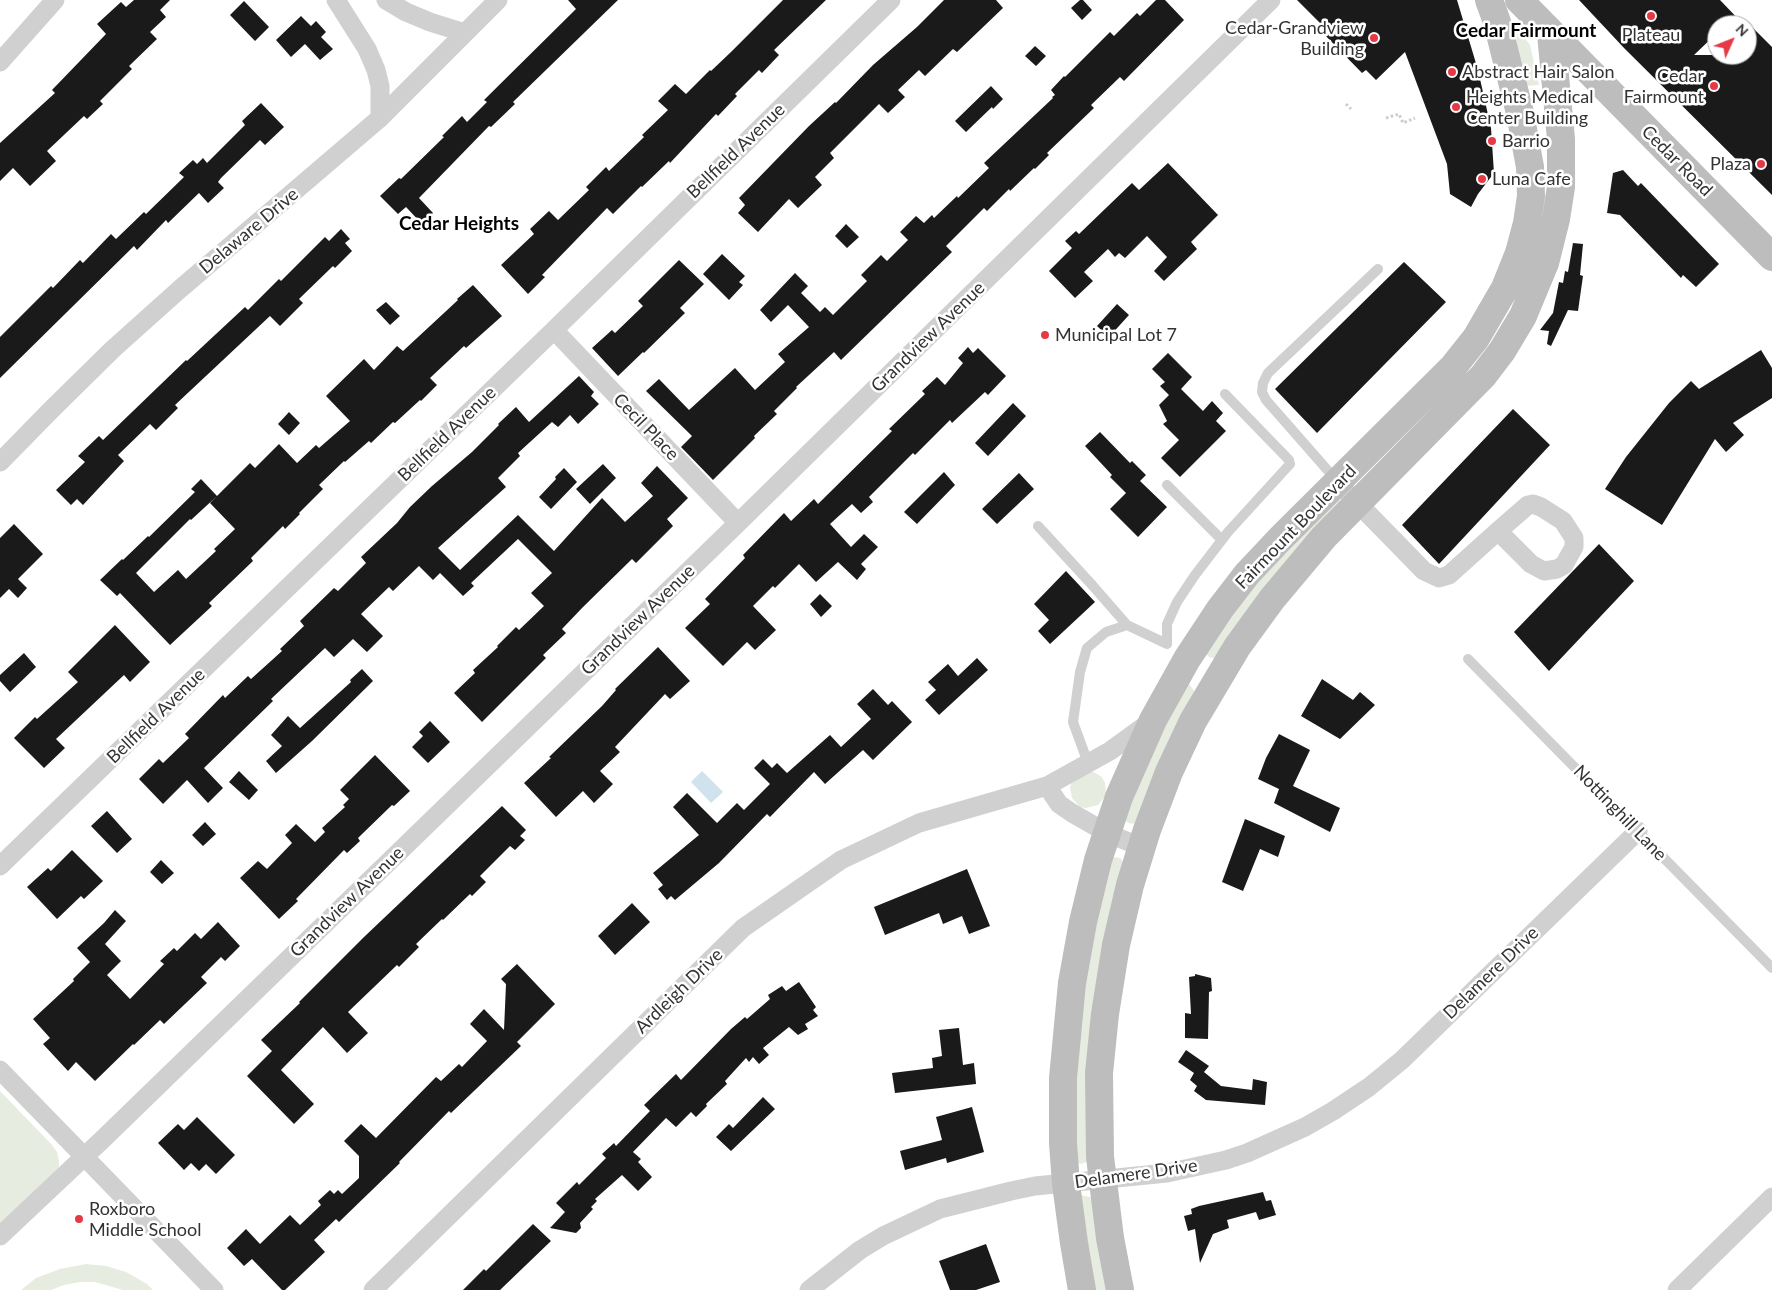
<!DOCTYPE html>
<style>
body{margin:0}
#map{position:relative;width:1772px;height:1290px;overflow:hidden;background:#fff;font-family:Lato,sans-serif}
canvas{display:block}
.north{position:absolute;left:1707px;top:15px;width:50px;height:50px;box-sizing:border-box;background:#fff;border:1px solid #adadad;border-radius:50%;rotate:46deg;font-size:14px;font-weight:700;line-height:20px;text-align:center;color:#333}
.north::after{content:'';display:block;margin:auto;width:18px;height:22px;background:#e63946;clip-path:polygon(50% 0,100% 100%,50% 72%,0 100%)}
</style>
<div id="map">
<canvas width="1772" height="1290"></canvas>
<div class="north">N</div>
</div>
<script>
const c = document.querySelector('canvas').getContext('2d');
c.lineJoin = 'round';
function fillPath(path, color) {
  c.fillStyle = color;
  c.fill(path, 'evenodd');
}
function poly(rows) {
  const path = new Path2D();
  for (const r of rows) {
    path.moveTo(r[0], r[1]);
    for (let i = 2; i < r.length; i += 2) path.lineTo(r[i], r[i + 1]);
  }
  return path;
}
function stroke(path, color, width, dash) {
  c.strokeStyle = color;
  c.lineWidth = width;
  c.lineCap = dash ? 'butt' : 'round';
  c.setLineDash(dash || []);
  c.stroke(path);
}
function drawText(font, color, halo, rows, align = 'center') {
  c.font = font + ' Lato,sans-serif';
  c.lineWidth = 5;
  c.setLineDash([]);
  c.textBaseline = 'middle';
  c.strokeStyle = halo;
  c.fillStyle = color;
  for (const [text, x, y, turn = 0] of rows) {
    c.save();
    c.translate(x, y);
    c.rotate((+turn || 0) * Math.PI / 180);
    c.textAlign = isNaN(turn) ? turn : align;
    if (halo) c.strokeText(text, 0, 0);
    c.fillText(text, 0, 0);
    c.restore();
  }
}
const green = poly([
 [1521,33,1530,45,1539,85,1524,86,1514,36,1517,34],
 [1337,497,1342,502,1217,659,1209,657,1206,654,1235,604],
 [1184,684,1189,684,1195,692,1135,824,1128,823,1125,820,1145,758],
 [1092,771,1102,777,1105,783,1106,795,1098,805,1086,808,1080,807,1072,798,1070,787,1072,781],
 [1113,857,1120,858,1124,863,1089,1161,1081,1164,1078,1163,1072,1150,1086,948],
 [0,1091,52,1145,57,1152,59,1161,59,1168,0,1224],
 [1081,1195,1094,1198,1111,1290,1092,1290,1078,1200],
 [86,1264,106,1266,126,1272,147,1284,153,1290,123,1290,95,1282,80,1282,64,1285,51,1290,21,1290,36,1278,60,1269]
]);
const water = poly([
 [702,771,723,792,711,803,691,782]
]);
const building = poly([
 [134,0,170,0,160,10,166,17,150,32,157,39,129,66,132,69,100,101,103,104,87,119,84,116,47,151,56,161,30,186,13,168,0,181,0,143,55,93,52,90,106,34,97,24,121,2,126,7],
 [568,0,618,0,513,102,515,104,491,127,489,126,419,198,433,213,422,224,406,207,398,214,380,196,399,178,401,179,444,137,442,136,462,116,467,122,487,102,484,100,576,9],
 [783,0,826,0,774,50,779,55,762,73,759,70,735,94,737,96,718,116,716,114,670,163,669,161,642,187,641,186,613,214,607,208,542,275,545,277,528,294,501,265,534,234,530,229,549,211,558,220,589,190,586,187,606,167,609,171,644,137,642,135,668,110,658,101,675,84,686,94,710,70,711,71,731,52],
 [944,0,996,0,1003,8,957,52,953,49,925,76,919,70,898,90,905,97,888,113,879,104,830,153,834,158,815,177,822,185,798,208,789,199,758,232,738,213,745,205,739,198,809,126,835,102,836,103,873,65,917,27],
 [1080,0,1083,0,1092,10,1082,20,1071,8],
 [1156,0,1165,0,1184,20,1124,81,1120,77,1091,105,1094,108,1047,153,1049,155,1035,169,1034,168,1010,191,1009,189,987,211,984,208,946,246,952,252,841,360,834,352,796,387,797,388,774,411,777,414,754,436,755,438,713,480,681,447,692,436,646,391,659,379,689,410,735,368,755,390,785,362,778,354,809,327,788,305,771,322,760,310,795,273,808,286,801,293,820,312,825,307,833,315,867,281,861,275,881,255,887,261,908,240,900,232,916,216,924,223,932,215,934,218,957,196,958,198,989,168,984,163,1053,98,1052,97,1055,95,1051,90,1064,76,1065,77,1110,32,1114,36,1137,13,1140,16],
 [1297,0,1457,0,1478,70,1491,128,1494,173,1478,194,1471,207,1450,194,1447,164,1405,52,1376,80,1366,70,1362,73,1318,28,1322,25],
 [1579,0,1720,0,1744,25,1717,25,1717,33,1694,55,1747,55,1747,22,1772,47,1772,195,1625,49],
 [244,1,269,27,255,41,230,15],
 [301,16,311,26,316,21,326,32,321,37,333,49,320,60,305,44,291,57,276,40],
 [1035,46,1046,56,1036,66,1025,56],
 [991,86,1003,99,993,109,992,107,966,132,955,121],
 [261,103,284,127,265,145,260,140,221,178,218,182,224,188,208,203,199,193,168,223,166,220,137,250,134,246,0,378,0,337,51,286,53,288,80,260,83,263,111,234,116,239,144,212,146,214,184,177,179,173,193,160,197,164,203,158,207,163,245,125,242,121],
 [1168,163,1218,215,1191,242,1197,249,1164,281,1154,271,1167,257,1147,236,1125,258,1119,253,1115,257,1108,249,1084,272,1093,281,1075,298,1049,271,1072,248,1065,241,1076,231,1079,234,1132,183,1139,190],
 [1623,170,1638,186,1641,183,1719,264,1696,287,1683,275,1681,278,1620,215,1607,213,1613,173],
 [846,224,859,237,847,248,835,236],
 [341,229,350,239,345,243,352,251,335,268,333,266,299,299,303,303,280,326,270,316,175,405,178,408,156,430,150,424,118,455,124,461,83,505,77,499,71,505,56,490,85,462,78,456,99,436,103,440,186,360,187,361,245,307,248,310,279,279,281,281,325,237,329,241],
 [1573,243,1583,244,1580,275,1583,276,1578,311,1568,310,1551,346,1547,344,1549,331,1540,330,1553,313,1559,282,1563,283,1565,271,1568,272],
 [722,254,745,276,739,282,743,285,729,300,703,274],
 [679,260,704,284,680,308,685,313,644,353,643,352,618,376,592,348,612,330,615,333,643,306,638,301],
 [1404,262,1446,302,1317,433,1275,389],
 [473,285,502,316,466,348,464,346,430,378,437,385,421,401,420,400,395,423,393,422,371,443,369,441,345,462,344,461,319,485,323,489,299,513,300,514,285,529,283,526,251,558,253,561,209,603,212,606,170,645,120,593,117,596,100,580,122,559,123,560,148,536,149,537,195,492,191,489,201,479,217,496,191,520,190,519,136,573,154,592,178,570,186,579,216,551,214,549,235,529,210,503,250,463,255,468,279,444,297,463,316,445,319,448,350,421,326,396,364,359,374,370,397,346,403,351,458,300,457,299],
 [386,302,400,316,390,325,376,310],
 [1117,304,1129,315,1109,337,1097,326],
 [968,347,973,353,978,348,1006,376,988,395,985,392,952,423,950,420,915,455,913,453,869,497,873,502,861,513,852,504,830,524,851,547,864,534,878,547,861,564,866,569,857,580,838,562,816,582,799,564,775,588,773,586,753,606,776,630,755,650,747,642,723,666,685,628,710,604,705,599,745,558,743,555,784,513,791,521,814,499,818,504,892,431,889,429,925,394,922,391,937,377,945,385,963,363,958,358],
 [1761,350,1772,368,1772,398,1733,423,1744,435,1726,452,1715,439,1662,525,1605,489,1626,457,1669,403,1691,381,1699,389],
 [1168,353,1192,377,1181,389,1203,411,1212,401,1223,413,1216,421,1226,431,1180,477,1161,458,1179,440,1163,424,1167,421,1159,405,1169,395,1160,386,1165,382,1152,369],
 [579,376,594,392,591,396,599,404,578,424,570,415,558,427,552,422,518,453,520,456,498,478,506,487,438,548,460,570,518,515,554,551,602,498,625,522,653,496,641,483,657,466,688,498,667,519,673,526,636,563,632,559,583,607,562,629,566,633,543,655,546,658,482,722,454,693,475,673,473,670,498,647,497,646,516,627,519,630,544,606,531,593,552,573,518,539,471,583,474,586,463,596,440,573,433,580,419,566,393,591,389,587,361,614,383,636,367,652,353,639,334,657,325,648,271,699,273,701,204,768,223,788,208,803,187,780,163,804,139,779,159,759,163,763,189,738,185,734,223,695,225,698,248,676,251,679,282,651,280,649,304,626,300,621,334,588,338,591,366,563,361,557,397,523,410,507,432,486,472,452,499,425,498,424,516,407,529,422],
 [1013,403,1026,416,988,456,975,443],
 [1513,409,1550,445,1439,564,1402,525],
 [289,412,300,423,289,435,278,424],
 [1100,432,1130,463,1132,461,1146,475,1140,481,1167,507,1138,537,1110,509,1126,493,1110,477,1112,475,1085,446],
 [603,464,616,478,590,504,576,489],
 [564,468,577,482,551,509,539,497,556,479,555,477],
 [944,472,955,485,917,524,904,512],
 [1019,473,1034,489,997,524,982,509],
 [14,524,43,554,18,579,27,588,18,598,9,589,0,598,0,538],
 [1599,544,1634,581,1549,671,1514,632],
 [1066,571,1095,602,1050,644,1038,631,1049,620,1034,604],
 [820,594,832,606,821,617,810,604],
 [115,625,150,662,130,682,124,675,56,739,65,748,44,768,14,738,35,717,37,719,78,682,68,672],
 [658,647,690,681,670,699,665,694,615,747,620,752,600,771,613,784,594,803,583,791,556,817,524,783,551,758,549,757,602,706,616,690,615,689],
 [24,653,36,667,10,692,0,681,0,675],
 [977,658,988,670,939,715,925,700,936,690,928,682,948,664,958,676],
 [362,669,373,681,312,741,276,773,266,761,282,746,271,735,288,716,300,728,351,682,350,680],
 [1322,679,1353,700,1360,692,1375,705,1340,739,1301,716],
 [873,689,888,705,892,701,912,722,873,760,863,750,825,784,814,772,770,817,767,814,719,863,675,900,671,896,667,900,658,889,663,885,653,873,699,835,673,807,687,793,717,823,737,803,744,810,770,784,754,768,763,759,772,768,777,763,787,773,830,735,841,747,871,719,857,704],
 [430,721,450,742,428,763,412,747,423,736,419,732],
 [1279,734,1310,750,1293,786,1340,808,1330,832,1274,803,1279,789,1258,779,1266,758],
 [375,755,410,791,394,806,392,805,358,838,360,841,347,853,344,850,296,899,298,901,279,919,240,878,258,861,267,869,292,843,285,835,296,824,315,842,325,832,322,828,345,807,343,805,349,799,340,790],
 [239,771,258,790,249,800,229,782],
 [502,806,526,830,520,836,525,840,515,850,510,846,480,876,486,882,472,896,470,894,443,920,442,919,416,944,419,947,399,967,397,965,348,1012,368,1033,347,1053,323,1027,281,1070,314,1104,294,1124,247,1076,272,1051,261,1040,300,1003,299,1002,364,937],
 [107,811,132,839,117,853,91,826],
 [1245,819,1285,836,1278,857,1260,849,1243,891,1222,882],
 [205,822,216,834,203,846,192,835],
 [72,850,103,881,84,899,81,896,57,919,27,887,48,868,51,871],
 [161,860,174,873,162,884,150,872],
 [967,869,990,926,969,934,962,916,943,924,939,913,885,935,874,907],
 [632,903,650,922,615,955,598,936],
 [115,910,126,921,105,944,121,961,107,975,130,999,164,964,160,961,174,948,177,951,195,933,201,939,218,922,240,946,225,961,221,957,201,977,207,983,164,1024,160,1020,134,1045,133,1044,95,1081,76,1062,68,1071,43,1044,50,1038,33,1019,74,981,73,979,90,962,77,948,104,923],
 [517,964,555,1004,517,1042,521,1046,451,1113,449,1111,399,1162,400,1163,339,1222,336,1219,314,1240,325,1252,285,1290,282,1290,252,1259,244,1266,227,1248,246,1229,260,1244,290,1215,300,1225,321,1205,318,1201,330,1190,334,1194,338,1190,342,1194,359,1178,359,1156,344,1141,361,1124,376,1138,436,1077,441,1081,459,1064,462,1067,487,1041,470,1024,484,1009,504,1030,506,984,501,979],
 [1195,974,1211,978,1212,991,1209,992,1208,1039,1185,1038,1185,1013,1191,1014,1189,977,1195,976],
 [799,982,816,1007,813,1010,818,1016,805,1024,808,1029,798,1035,789,1027,763,1048,769,1055,759,1064,753,1057,749,1062,746,1058,725,1081,727,1084,706,1104,707,1106,696,1117,691,1112,676,1127,666,1118,633,1152,641,1159,638,1162,652,1177,638,1191,622,1175,595,1199,597,1201,591,1207,593,1209,580,1223,581,1228,576,1233,550,1228,565,1212,556,1203,577,1182,579,1185,606,1158,602,1154,614,1143,616,1146,650,1111,644,1105,676,1074,681,1080,731,1029,745,1017,747,1019,770,999,768,995,782,986,786,991],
 [959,1028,963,1065,974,1063,976,1084,895,1093,892,1073,933,1068,932,1058,942,1056,939,1030],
 [1186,1050,1209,1066,1204,1072,1221,1086,1252,1090,1253,1079,1267,1082,1265,1105,1206,1100,1194,1091,1197,1086,1190,1080,1194,1073,1178,1062],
 [763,1097,775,1109,731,1151,716,1137,729,1124,733,1128],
 [972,1107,984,1152,947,1163,946,1158,905,1170,900,1151,942,1140,936,1117],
 [197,1117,235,1155,216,1174,206,1164,199,1171,191,1163,184,1170,158,1143,178,1124,184,1130],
 [1263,1192,1266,1201,1271,1200,1276,1215,1259,1220,1256,1212,1227,1220,1229,1228,1213,1234,1200,1263,1195,1229,1188,1231,1184,1216,1192,1214,1191,1209,1199,1206],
 [533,1224,551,1241,500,1290,463,1290,484,1269,486,1271],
 [986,1244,1000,1282,976,1290,950,1290,939,1261]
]);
const path = poly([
 [1346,104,1351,109],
 [1386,118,1399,114,1403,123,1415,118]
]);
const service = poly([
 [1337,481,1266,400,1262,392,1263,383,1268,373,1378,269],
 [1167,485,1222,540],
 [1038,526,1093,586,1127,625,1167,644,1167,624,1177,602,1195,575,1228,532,1290,464,1289,460,1225,394],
 [1468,659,1772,968],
 [1088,763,1073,722,1080,672,1087,648,1106,632,1127,625]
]);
const minor = poly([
 [336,0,367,49,376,70,380,86,380,118],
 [386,0,406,12,430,22,465,33],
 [0,62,55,0],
 [554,330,738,523],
 [0,462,51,410,113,349,180,289,380,118,498,0],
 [1337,482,1424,571,1439,578,1449,575,1498,531,1528,505,1533,504,1541,507,1563,521,1574,538,1574,547,1564,565,1557,569,1544,571,1531,564,1498,531],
 [1047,786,1110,751,1150,722],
 [0,866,554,330,891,0],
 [0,1070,214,1290],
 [0,1236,103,1139,738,523,1271,0],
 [373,1290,743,928,841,860,919,823,1047,786,1059,804,1072,813,1107,833,1141,847],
 [809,1290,860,1250,883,1236,940,1209,1011,1191,1035,1186,1167,1173,1226,1160,1247,1153,1305,1127,1333,1111,1369,1087,1402,1060,1638,831],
 [1677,1290,1772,1197]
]);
const secondary = poly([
 [1519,0,1772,257],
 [1082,1290,1074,1243,1066,1184,1063,1143,1063,1078,1072,983,1083,922,1098,860,1119,797,1153,720,1187,659,1220,609,1247,574,1279,540,1453,367,1476,338,1505,288,1519,253,1527,223,1531,196,1530,167,1520,113,1497,22,1489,0],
 [1120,1290,1110,1238,1100,1157,1099,1073,1105,1014,1116,945,1130,885,1147,830,1169,772,1193,721,1237,647,1272,599,1324,537,1483,376,1502,351,1523,316,1545,263,1556,219,1561,187,1561,139,1551,34]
]);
const markers = [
 [1651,16,5,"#e63946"],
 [1374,38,5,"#e63946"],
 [1452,72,5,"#e63946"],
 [1714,86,5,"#e63946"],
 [1456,107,5,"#e63946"],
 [1492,141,5,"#e63946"],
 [1761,164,5,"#e63946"],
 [1482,179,5,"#e63946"],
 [1045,335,5,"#e63946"],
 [79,1219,5,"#e63946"]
];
const poiNames = [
 ["Cedar-Grandview",1364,28,"right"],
 ["Building",1364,49,"right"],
 ["Plateau",1651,35,"center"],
 ["Abstract Hair Salon",1462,72],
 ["Cedar",1704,76,"right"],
 ["Fairmount",1704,97,"right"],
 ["Heights Medical",1466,97],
 ["Center Building",1466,118],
 ["Barrio",1502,141],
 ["Plaza",1751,164,"right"],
 ["Luna Cafe",1492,179],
 ["Municipal Lot 7",1055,335],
 ["Roxboro",89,1209],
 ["Middle School",89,1230]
];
const streetNames = [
 ["Bellfield Avenue",736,151,-44],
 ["Cedar Road",1677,161,45],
 ["Delaware Drive",249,231,-40],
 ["Grandview Avenue",928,337,-44],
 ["Cecil Place",646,427,46],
 ["Bellfield Avenue",447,434,-44],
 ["Fairmount Boulevard",1296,527,-46],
 ["Grandview Avenue",638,620,-44],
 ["Bellfield Avenue",156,716,-44],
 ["Nottinghill Lane",1620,813,46],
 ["Grandview Avenue",347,902,-44],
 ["Delamere Drive",1491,973,-44],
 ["Ardleigh Drive",679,991,-44],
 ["Delamere Drive",1136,1174,-8]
];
const neighbourhoodNames = [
 ["Cedar Fairmount",1526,31],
 ["Cedar Heights",459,224]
];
fillPath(green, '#e6ecdf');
fillPath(water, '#cfe2ee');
fillPath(building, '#1a1a1a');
stroke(path, '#cdcdcd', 3, [2.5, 2.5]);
stroke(service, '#d0d0d0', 10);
stroke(minor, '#d0d0d0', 19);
stroke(secondary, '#bdbdbd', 28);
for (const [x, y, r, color] of markers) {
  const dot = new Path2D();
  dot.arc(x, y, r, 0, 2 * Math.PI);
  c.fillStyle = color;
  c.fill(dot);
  stroke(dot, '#fff', 2);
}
drawText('18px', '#333', '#fff', poiNames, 'left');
drawText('18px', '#333', '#fff', streetNames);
drawText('bold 19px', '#000', '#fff', neighbourhoodNames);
</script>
